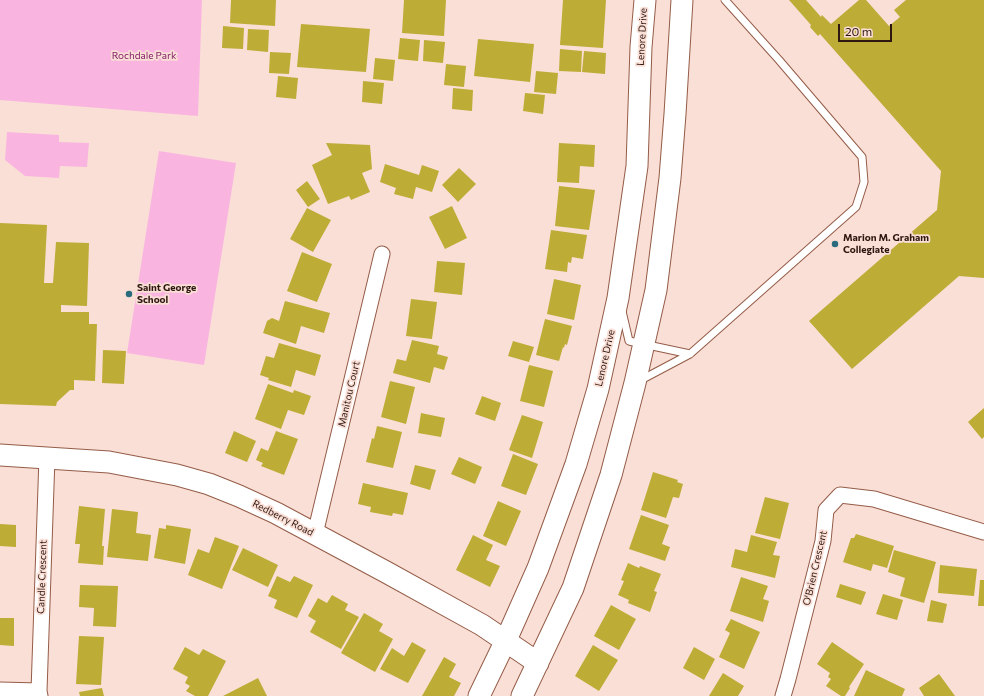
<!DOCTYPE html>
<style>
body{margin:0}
#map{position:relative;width:984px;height:696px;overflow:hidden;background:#fadfd6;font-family:Commissioner,sans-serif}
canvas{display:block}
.scale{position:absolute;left:838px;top:24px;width:54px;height:18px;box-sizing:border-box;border:2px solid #2e170f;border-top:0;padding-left:5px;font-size:12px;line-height:14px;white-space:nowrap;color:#2e170f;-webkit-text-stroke:3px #fadfd6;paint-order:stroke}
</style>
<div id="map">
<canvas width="984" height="696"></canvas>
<div class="scale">20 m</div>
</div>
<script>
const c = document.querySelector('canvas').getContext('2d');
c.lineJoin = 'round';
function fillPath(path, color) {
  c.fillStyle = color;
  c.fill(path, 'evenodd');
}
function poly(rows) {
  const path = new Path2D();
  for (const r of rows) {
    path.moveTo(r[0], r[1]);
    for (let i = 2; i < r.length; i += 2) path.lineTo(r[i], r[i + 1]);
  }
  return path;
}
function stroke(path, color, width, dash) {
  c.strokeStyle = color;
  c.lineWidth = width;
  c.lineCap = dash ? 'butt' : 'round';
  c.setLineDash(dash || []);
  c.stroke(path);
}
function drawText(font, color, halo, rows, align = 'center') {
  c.font = font + ' Commissioner,sans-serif';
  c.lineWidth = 3.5;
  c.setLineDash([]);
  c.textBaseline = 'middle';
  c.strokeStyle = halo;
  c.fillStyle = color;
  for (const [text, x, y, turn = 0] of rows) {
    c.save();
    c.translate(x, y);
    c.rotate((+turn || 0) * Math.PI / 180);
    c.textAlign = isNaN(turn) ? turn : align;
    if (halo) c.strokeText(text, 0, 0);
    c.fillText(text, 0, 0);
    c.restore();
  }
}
const green = poly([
 [0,0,202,0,198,116,0,100],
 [7,132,59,135,59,142,89,143,87,167,60,166,59,178,25,176,5,160],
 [159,151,236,163,204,365,127,353]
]);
const building = poly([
 [231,0,276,0,275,26,230,23],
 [404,0,446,0,444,36,402,33],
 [563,0,606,0,603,48,560,45],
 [789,0,806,0,821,17,822,15,831,24,859,0,866,0,889,26,900,17,894,10,906,0,984,0,984,278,959,276,852,369,809,321,937,210,941,171,820,34,818,36,810,27,811,25],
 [301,24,370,29,366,72,297,67],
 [223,26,244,28,243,49,222,48],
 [248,29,269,30,268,52,247,50],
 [400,38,420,40,418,61,398,59],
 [478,39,534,44,530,82,474,76],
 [424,40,445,42,443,63,423,61],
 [560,49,582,51,581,72,559,71],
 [584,51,606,53,605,74,582,72],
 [270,52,291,53,289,74,269,73],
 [375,58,395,60,393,81,373,79],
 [446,64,466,66,464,87,444,85],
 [536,71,558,73,556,94,534,92],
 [278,76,298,78,296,99,276,97],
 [363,81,384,83,382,104,362,102],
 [453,88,473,90,472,111,452,109],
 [525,93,545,95,543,114,523,111],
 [326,143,370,145,372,169,362,173,370,192,351,200,349,196,328,204,312,165,332,155],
 [559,143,595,145,594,167,580,166,579,183,557,182],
 [385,164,419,175,422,165,439,171,432,192,416,187,413,199,394,194,396,188,380,182],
 [459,168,476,184,458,202,442,185],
 [307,181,320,199,308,207,296,190],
 [559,186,595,190,589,230,555,226],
 [452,206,467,238,445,249,429,217],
 [307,208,331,220,313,252,290,239],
 [0,223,47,225,44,283,53,283,56,242,89,243,87,306,61,305,61,312,89,312,89,324,97,324,95,381,74,380,74,390,70,390,57,402,56,406,0,404],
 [551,230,587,235,583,259,572,257,571,263,568,262,567,272,545,269],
 [302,252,332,264,317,302,287,291],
 [437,261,465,263,462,295,434,292],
 [554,279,581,285,574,320,547,314],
 [411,299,437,302,432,339,406,336],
 [285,301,330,313,324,333,301,326,296,344,263,333,267,321,272,318,279,321],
 [545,319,572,326,567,345,565,344,564,348,563,347,559,361,536,355],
 [412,340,439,346,437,354,448,357,444,370,434,367,430,383,393,373,397,359,406,361],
 [513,341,534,347,529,362,508,356],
 [279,343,321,355,315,376,296,370,291,387,268,380,269,378,260,375,266,356,274,358],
 [103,350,126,351,124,384,102,383],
 [529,365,553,371,544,407,520,401],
 [390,381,415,387,406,424,381,417],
 [268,384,293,393,294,390,311,396,304,415,288,410,281,429,255,419],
 [482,396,501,403,495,421,475,414],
 [984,408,984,437,982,439,968,422],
 [421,413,445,418,441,437,418,433],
 [522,415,543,422,532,458,509,450],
 [377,426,402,432,393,468,366,462,372,438,374,439],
 [234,431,256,441,247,462,225,453],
 [276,431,298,439,284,475,261,466,263,463,256,460,261,448,268,451],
 [513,454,538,464,526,495,501,486],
 [459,457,482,467,475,484,451,474],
 [415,465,436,470,430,490,410,484],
 [653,472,678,480,677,482,683,484,679,498,673,497,666,518,641,510],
 [363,483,408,493,403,515,393,513,392,516,370,512,371,507,358,504],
 [765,497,789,503,780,539,755,533],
 [498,501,521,511,506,546,483,536],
 [79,506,105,509,102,546,104,546,103,565,78,563,80,544,75,544],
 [112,509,138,512,136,533,151,535,148,561,107,557],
 [641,515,669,525,662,544,670,547,665,561,629,549],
 [0,524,16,525,16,547,0,546],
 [166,525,191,529,185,564,154,558,159,528,166,529],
 [856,534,894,546,887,568,873,564,871,571,843,562,851,538,854,538],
 [473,535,493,545,486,560,500,566,490,587,456,570],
 [751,535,777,542,773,555,780,556,775,578,731,567,735,549,747,552],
 [215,537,239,546,222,589,188,575,198,549,209,553],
 [243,548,278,565,268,587,232,570],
 [894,550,936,562,924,603,900,596,905,578,888,572],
 [628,563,639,568,640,566,661,574,654,591,657,592,650,612,628,603,629,600,618,595,624,581,621,580],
 [940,565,977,569,974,596,938,593],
 [277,576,290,582,294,576,313,585,297,618,274,608,277,600,268,596],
 [741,577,768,586,763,599,769,601,763,622,730,611],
 [980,580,984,580,984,606,978,606],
 [840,584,866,592,861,605,836,597],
 [80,585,118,586,116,627,93,626,94,608,79,607],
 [883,594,903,600,897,620,876,614],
 [332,595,348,604,345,610,359,617,341,649,310,632,316,621,308,616,318,598,327,603],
 [931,600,947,604,943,623,927,621],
 [611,605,636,619,619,650,594,636],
 [364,613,383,624,379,631,393,639,375,672,341,653],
 [0,618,14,618,14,646,0,645],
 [731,619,760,632,744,669,719,657,730,633,725,630],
 [79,636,104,637,101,685,76,684],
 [412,642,426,650,408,683,380,669,392,648,404,656],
 [832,642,864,664,849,687,850,688,845,696,841,696,826,686,831,679,828,677,830,673,817,664],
 [593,645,618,660,599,691,575,676],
 [185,647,199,655,203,649,226,661,208,696,195,696,186,691,190,686,185,683,188,677,173,669],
 [694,647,715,659,704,680,683,668],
 [444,657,456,664,449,677,461,683,454,696,422,696],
 [866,670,905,689,902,696,854,696],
 [723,673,744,686,738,696,709,696],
 [939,674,955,696,924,696,919,688],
 [258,678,267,696,223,696],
 [102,688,104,696,80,696,79,692]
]);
const lane = poly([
 [622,311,629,341,690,354],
 [639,381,690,354,847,215,856,207,864,182,862,157,779,60,725,0]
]);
const street = poly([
 [315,534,382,254],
 [0,690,39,691],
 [40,696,39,691,47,457],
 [783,696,788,679,823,541,826,510,840,495,874,499,984,532]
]);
const secondary = poly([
 [0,455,109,462,177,475,209,484,239,496,276,513,386,572,482,625,538,663],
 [479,696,506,640,538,568,576,464,598,389,618,298,637,166,641,47,645,0],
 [522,696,573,588,611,475,635,383,656,290,670,178,675,114,682,0]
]);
const markers = [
 [835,244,4,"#2a6b7e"],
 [129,294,4,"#2a6b7e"]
];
const streetNames = [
 ["Lenore Drive",642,37,-87],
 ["Lenore Drive",605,358,-77],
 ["Manitou Court",349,394,-77],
 ["Redberry Road",283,518,27],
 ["O'Brien Crescent",815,568,-77],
 ["Candle Crescent",42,577,-88]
];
const parkNames = [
 ["Rochdale Park",144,56]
];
const poiNames = [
 ["Marion M. Graham",843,238],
 ["Collegiate",843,250],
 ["Saint George",137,288],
 ["School",137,300]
];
fillPath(green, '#f9b5e0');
fillPath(building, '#bdac36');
stroke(lane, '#945c48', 9);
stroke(street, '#945c48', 17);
stroke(secondary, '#945c48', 23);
stroke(lane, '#fff', 7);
stroke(street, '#fff', 15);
stroke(secondary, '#fff', 21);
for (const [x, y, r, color] of markers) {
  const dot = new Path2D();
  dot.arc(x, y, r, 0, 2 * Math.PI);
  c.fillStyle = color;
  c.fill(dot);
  stroke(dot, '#fadfd6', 1.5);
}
drawText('10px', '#2e170f', '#fadfd6', streetNames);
drawText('10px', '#831c68', '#fadfd6', parkNames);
drawText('bold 10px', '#2e170f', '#fadfd6', poiNames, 'left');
</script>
